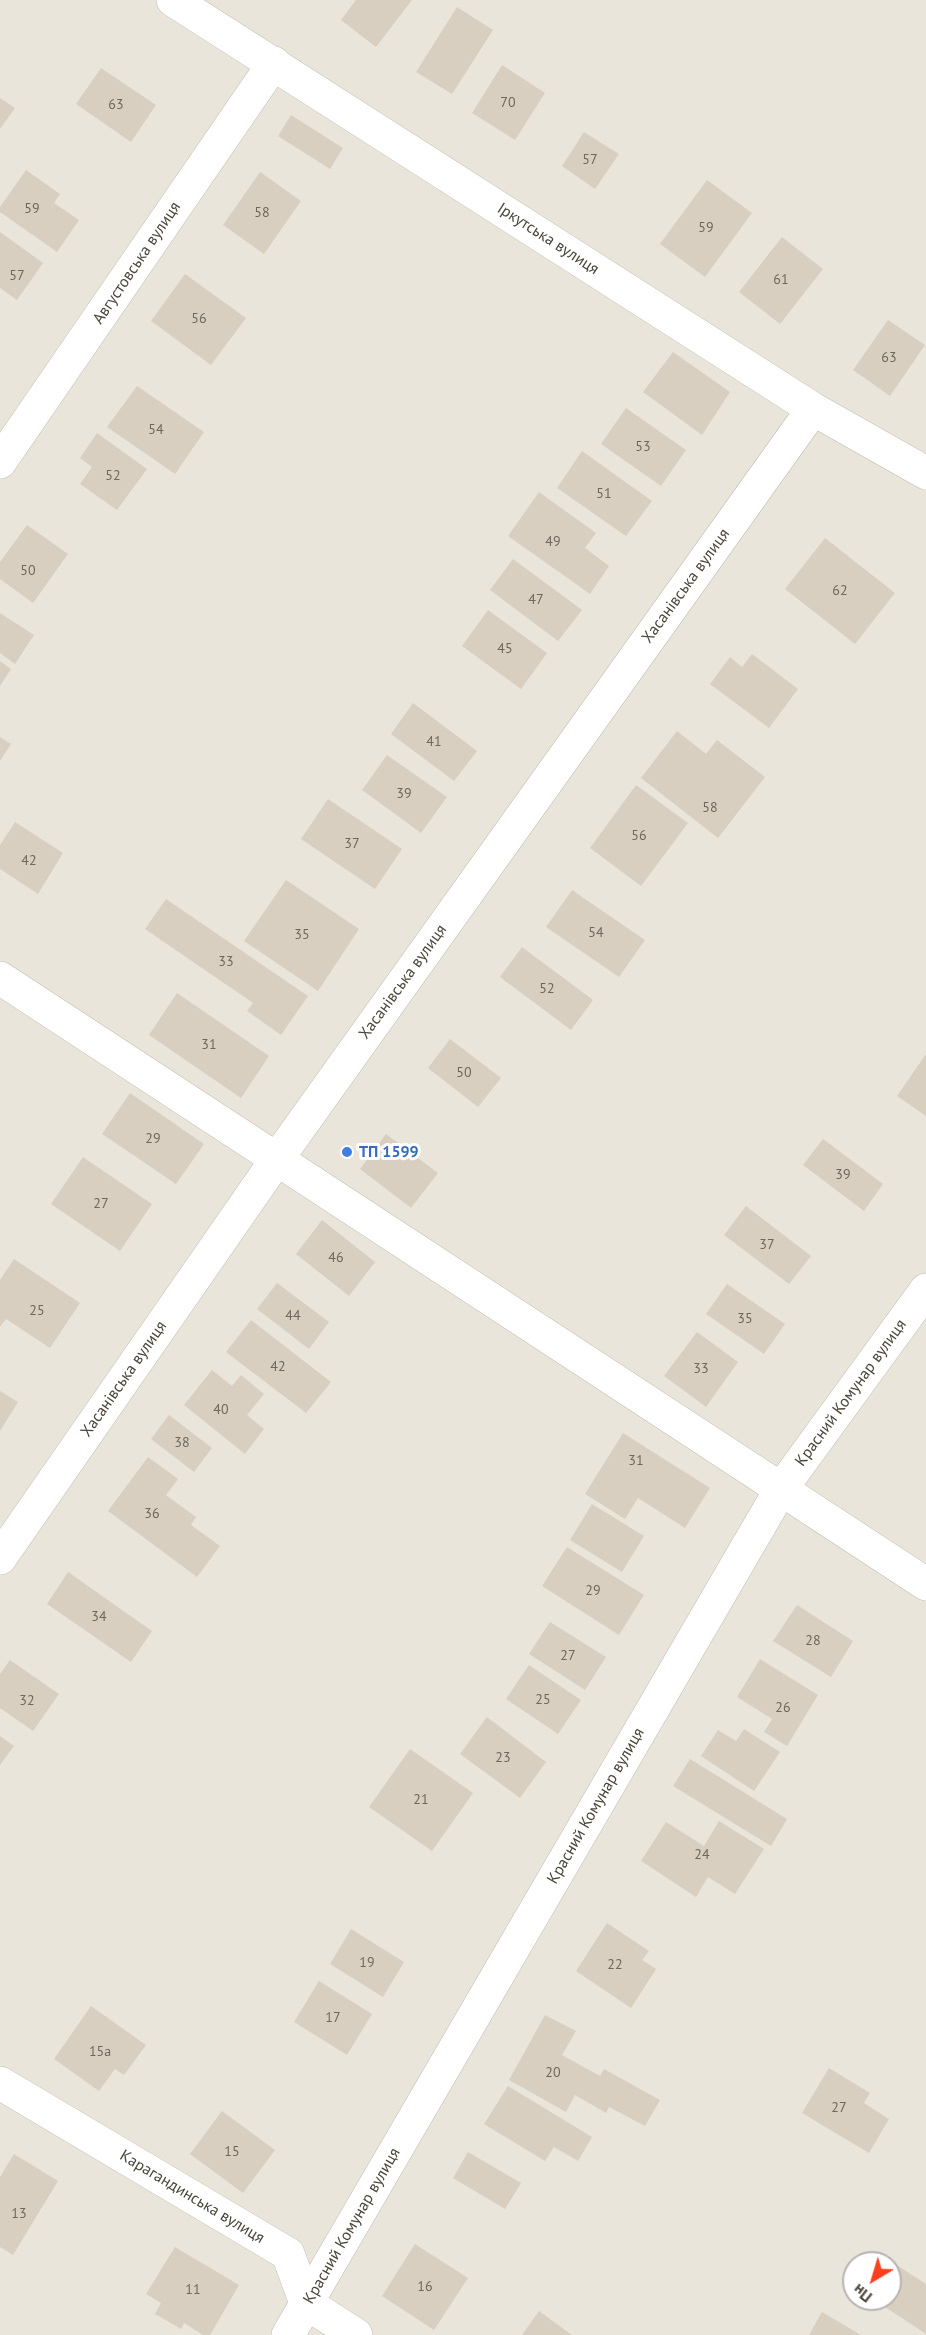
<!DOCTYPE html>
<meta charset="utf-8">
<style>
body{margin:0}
#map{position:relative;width:926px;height:2335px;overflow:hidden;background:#f6f3ec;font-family:"PT Sans",sans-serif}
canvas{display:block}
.north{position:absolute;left:842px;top:2251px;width:60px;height:60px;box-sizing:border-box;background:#fff;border:2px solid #b7b4b0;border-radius:50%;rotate:218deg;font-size:16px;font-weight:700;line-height:24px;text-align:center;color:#4b4439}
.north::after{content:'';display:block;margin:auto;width:21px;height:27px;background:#fc3f1d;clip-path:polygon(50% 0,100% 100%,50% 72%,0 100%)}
</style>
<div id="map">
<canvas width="926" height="2335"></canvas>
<div class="north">Пн</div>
</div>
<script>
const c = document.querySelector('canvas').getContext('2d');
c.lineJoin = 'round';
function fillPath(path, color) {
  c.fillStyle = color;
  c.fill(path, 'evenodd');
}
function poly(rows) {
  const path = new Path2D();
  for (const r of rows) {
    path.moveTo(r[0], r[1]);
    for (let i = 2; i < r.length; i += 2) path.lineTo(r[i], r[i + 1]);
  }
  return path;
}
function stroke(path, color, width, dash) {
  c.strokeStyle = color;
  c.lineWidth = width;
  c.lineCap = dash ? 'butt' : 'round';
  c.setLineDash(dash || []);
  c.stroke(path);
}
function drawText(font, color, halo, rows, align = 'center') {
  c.font = font + ' "PT Sans",sans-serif';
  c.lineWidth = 6;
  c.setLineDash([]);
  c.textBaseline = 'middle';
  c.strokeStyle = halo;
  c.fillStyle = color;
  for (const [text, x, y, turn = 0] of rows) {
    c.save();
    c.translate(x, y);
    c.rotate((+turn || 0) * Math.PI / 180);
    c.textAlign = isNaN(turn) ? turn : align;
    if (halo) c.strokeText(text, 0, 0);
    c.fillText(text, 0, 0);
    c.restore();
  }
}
const residential = poly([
 [0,0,926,0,926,2335,0,2335],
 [854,2263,890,2263,890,2299,854,2299]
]);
const building = poly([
 [356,0,412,0,376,47,341,20],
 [457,7,493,30,452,94,416,72],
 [502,65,545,93,515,140,472,113],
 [101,68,156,105,131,142,76,104],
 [0,98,15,108,0,129],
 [291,115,343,148,330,169,278,136],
 [584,132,619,154,595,189,562,166],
 [26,170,60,194,54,203,79,220,57,252,0,212,0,207],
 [260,172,301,201,264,254,223,225],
 [707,180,752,213,705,277,660,244],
 [0,232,43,263,17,300,0,288],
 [782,237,823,269,780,324,739,292],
 [185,274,246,318,211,365,151,321],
 [888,320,925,345,890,396,853,370],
 [673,352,730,392,702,435,643,392],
 [137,386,204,432,175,474,107,427],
 [626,408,686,450,661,486,601,444],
 [97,433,147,469,117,510,80,484,92,467,80,458],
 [582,451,652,501,626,536,557,488],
 [539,492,596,533,585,548,609,566,590,594,508,536],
 [27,525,68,554,33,603,0,579,0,562],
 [825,538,895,593,855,644,785,589],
 [513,559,582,610,558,641,490,590],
 [488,610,547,653,521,689,462,646],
 [0,613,34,635,15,664,0,653],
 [752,654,798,689,769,728,710,684,730,657,742,667],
 [0,661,11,669,0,686],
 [413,703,477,751,454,781,391,734],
 [677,731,706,754,717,740,765,777,718,838,641,778],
 [0,737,11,744,0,761],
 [387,755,447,797,421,833,362,790],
 [636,785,688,823,641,886,590,848],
 [328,799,402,849,375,889,301,839],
 [15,822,63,853,38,894,0,869,0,845],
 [286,880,359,929,318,991,244,941],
 [572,890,645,940,619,977,546,927],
 [166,899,308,996,281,1035,247,1011,253,1003,145,929],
 [522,947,593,1000,571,1030,500,977],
 [177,993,269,1056,241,1098,149,1035],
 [450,1039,501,1078,478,1107,428,1068],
 [926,1054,926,1116,897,1096],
 [130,1093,204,1144,176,1184,102,1134],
 [386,1134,438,1173,411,1208,360,1169],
 [823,1139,883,1184,864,1211,803,1165],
 [83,1157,152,1204,120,1251,51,1204],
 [746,1206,811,1256,789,1284,724,1235],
 [322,1220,375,1262,349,1296,296,1254],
 [14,1259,80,1303,50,1348,6,1319,0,1327,0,1280],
 [277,1283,329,1322,309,1349,257,1309],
 [727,1284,785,1324,764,1354,706,1314],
 [251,1320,331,1382,306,1413,226,1352],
 [697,1332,738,1362,706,1407,664,1376],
 [212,1370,232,1386,241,1375,264,1394,247,1415,264,1429,245,1454,184,1405],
 [0,1391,18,1402,0,1431],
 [169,1415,212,1448,194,1472,151,1439],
 [623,1433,710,1488,685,1528,638,1498,625,1519,585,1494],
 [148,1457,178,1479,166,1495,196,1517,191,1525,220,1546,197,1577,108,1511],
 [592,1504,644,1536,622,1572,570,1540],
 [567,1547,644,1595,619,1635,542,1586],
 [68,1572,152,1631,131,1662,47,1604],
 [797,1605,853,1641,831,1677,773,1641],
 [550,1622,606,1657,585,1690,529,1654],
 [760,1659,818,1695,787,1746,764,1732,772,1719,737,1697],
 [10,1660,59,1694,33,1731,0,1708,0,1674],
 [529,1665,581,1700,558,1734,506,1699],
 [487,1717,546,1762,520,1798,460,1754],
 [744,1729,780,1752,754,1791,701,1756,718,1730,736,1741],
 [0,1736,14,1746,0,1765],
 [410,1749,473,1793,432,1851,369,1807],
 [690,1759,787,1819,771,1846,673,1786],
 [719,1821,764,1849,735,1894,708,1877,696,1897,641,1861,666,1822,704,1846],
 [607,1923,649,1951,642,1960,656,1969,631,2008,576,1971],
 [351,1929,404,1962,383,1997,330,1964],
 [319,1981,372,2014,347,2055,294,2022],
 [91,2006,146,2045,124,2075,115,2069,99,2091,54,2059],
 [545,2015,576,2031,562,2055,600,2076,604,2069,660,2100,645,2126,609,2107,606,2113,575,2095,566,2112,509,2080],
 [829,2068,870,2093,864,2103,889,2119,869,2153,802,2113],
 [508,2086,592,2137,578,2161,554,2147,545,2161,484,2124],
 [222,2111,275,2150,243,2193,190,2154],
 [468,2152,521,2183,505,2209,453,2178],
 [14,2154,58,2181,13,2255,0,2247,0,2177],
 [415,2244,468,2278,434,2330,382,2296],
 [175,2247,239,2285,210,2335,203,2335,184,2323,181,2329,155,2314,161,2303,146,2294],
 [892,2262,926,2284,926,2334,873,2299,890,2299,890,2265],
 [539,2311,572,2335,522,2335],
 [822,2312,861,2335,809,2335]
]);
const minor = poly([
 [173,0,813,409,926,473],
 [0,462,274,63],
 [0,978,926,1584],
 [0,1558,277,1159,813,409],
 [0,2083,288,2254,306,2303,356,2335],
 [288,2335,781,1489,926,1290]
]);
const markers = [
 [347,1152,6,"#3f7fe0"]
];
const numberNames = [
 ["70",508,103],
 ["63",116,105],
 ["57",590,160],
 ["59",32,209],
 ["58",262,213],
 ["59",706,228],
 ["57",17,276],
 ["61",781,280],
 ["56",199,319],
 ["63",889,358],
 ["54",156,430],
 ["53",643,447],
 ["52",113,476],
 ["51",604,494],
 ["49",553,542],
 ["50",28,571],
 ["62",840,591],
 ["47",536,600],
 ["45",505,649],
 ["41",434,742],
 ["39",404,794],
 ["58",710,808],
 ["56",639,836],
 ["37",352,844],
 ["42",29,861],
 ["54",596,933],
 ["35",302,935],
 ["33",226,962],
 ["52",547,989],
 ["31",209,1045],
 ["50",464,1073],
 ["29",153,1139],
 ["39",843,1175],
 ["27",101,1204],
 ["37",767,1245],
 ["46",336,1258],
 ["25",37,1311],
 ["44",293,1316],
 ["35",745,1319],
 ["42",278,1367],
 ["33",701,1369],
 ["40",221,1410],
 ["38",182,1443],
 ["31",636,1461],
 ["36",152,1514],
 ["29",593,1591],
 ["34",99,1617],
 ["28",813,1641],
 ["27",568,1656],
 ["25",543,1700],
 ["32",27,1701],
 ["26",783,1708],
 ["23",503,1758],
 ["21",421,1800],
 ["24",702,1855],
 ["19",367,1963],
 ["22",615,1965],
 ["17",333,2018],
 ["15а",100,2052],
 ["20",553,2073],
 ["27",839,2108],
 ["15",232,2152],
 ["13",19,2214],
 ["16",425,2287],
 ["11",193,2290]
];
const streetNames = [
 ["Іркутська вулиця",548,239,33],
 ["Августовська вулиця",137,263,-56],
 ["Хасанівська вулиця",686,586,-54],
 ["Хасанівська вулиця",403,982,-54],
 ["Хасанівська вулиця",124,1379,-55],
 ["Красний Комунар вулиця",851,1393,-54],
 ["Красний Комунар вулиця",596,1806,-60],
 ["Карагандинська вулиця",192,2197,31],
 ["Красний Комунар вулиця",352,2226,-60]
];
const shopNames = [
 ["ТП 1599",359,1152]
];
fillPath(residential, '#eae5da');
fillPath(building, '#d8cfc1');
stroke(minor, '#c2bbae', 34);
stroke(minor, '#fff', 33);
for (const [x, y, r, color] of markers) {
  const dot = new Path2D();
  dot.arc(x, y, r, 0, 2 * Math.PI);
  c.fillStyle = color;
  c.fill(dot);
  stroke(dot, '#fff', 2);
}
drawText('14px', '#6e675b', null, numberNames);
drawText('16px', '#4b4439', '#fff', streetNames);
drawText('bold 16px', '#366cbe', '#fff', shopNames, 'left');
</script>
